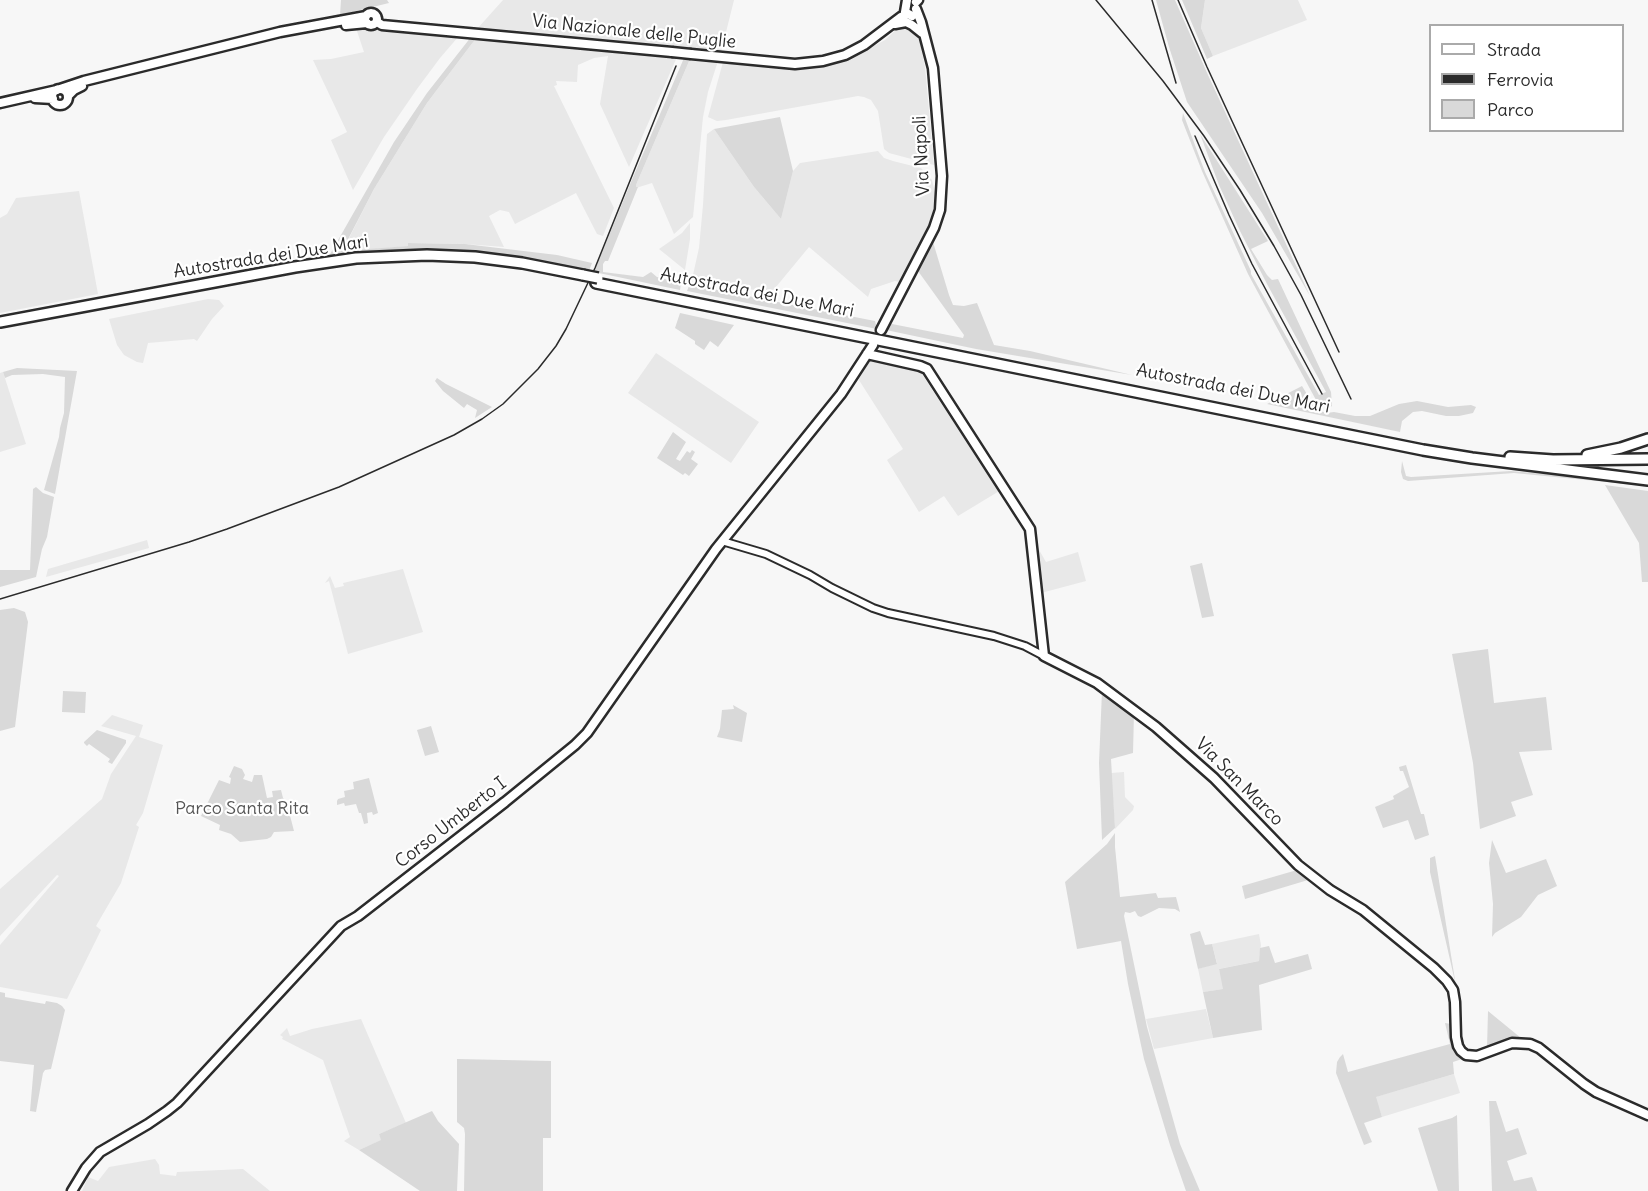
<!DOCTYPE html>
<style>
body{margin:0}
#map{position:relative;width:1648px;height:1191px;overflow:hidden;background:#f7f7f7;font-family:Delius,sans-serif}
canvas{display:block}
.legend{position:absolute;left:1429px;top:24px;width:195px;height:108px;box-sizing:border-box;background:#fff;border:2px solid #aaa;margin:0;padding:8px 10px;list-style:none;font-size:18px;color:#2b2b2b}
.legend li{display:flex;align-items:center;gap:12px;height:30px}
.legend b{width:30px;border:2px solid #aaa}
</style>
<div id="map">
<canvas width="1648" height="1191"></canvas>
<ul class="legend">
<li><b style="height:8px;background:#fff"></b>Strada</li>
<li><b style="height:8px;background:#2b2b2b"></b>Ferrovia</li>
<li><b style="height:16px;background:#d9d9d9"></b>Parco</li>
</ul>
</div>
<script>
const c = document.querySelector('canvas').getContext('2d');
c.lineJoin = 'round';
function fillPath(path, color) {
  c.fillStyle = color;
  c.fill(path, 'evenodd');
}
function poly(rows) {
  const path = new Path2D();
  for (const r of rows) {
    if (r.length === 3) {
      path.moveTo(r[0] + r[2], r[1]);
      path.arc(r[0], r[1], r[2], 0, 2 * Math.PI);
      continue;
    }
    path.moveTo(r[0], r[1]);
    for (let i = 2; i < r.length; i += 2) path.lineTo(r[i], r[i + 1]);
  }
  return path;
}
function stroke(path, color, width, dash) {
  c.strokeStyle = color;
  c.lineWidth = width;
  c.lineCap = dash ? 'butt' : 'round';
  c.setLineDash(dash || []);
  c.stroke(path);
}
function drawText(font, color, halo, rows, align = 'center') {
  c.font = font + ' Delius,sans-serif';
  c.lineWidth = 4.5;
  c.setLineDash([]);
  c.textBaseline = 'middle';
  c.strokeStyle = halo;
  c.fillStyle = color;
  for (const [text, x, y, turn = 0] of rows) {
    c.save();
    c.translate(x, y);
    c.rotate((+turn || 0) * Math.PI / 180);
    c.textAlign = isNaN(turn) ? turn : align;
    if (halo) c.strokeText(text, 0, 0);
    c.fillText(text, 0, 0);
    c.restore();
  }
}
const built = poly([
 [503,0,734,0,721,52,477,29],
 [1205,0,1298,0,1307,20,1213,56,1201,28],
 [900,26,909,28,914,32,920,42,925,67,934,165,889,153,884,149,878,111,871,100,864,97,858,96,726,120,717,121,708,117,723,62,784,67,809,68,831,64,851,58,885,40],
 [356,28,394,30,459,36,440,58,417,89,384,137,353,190,331,140,347,132,313,60,331,59,364,52],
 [477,37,677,57,629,167,600,104,608,56,594,58,578,65,577,82,556,81,557,85,554,86,614,208,603,236,597,234,576,193,515,224,509,212,500,210,489,216,504,247,465,244,416,243,408,243,409,246,342,252,374,189,427,103],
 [690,59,718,61,708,92,703,117,693,217,674,234,652,183,636,188,636,185],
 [714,129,754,187,781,219,793,171,800,163,878,151,884,158,893,161,921,168,932,180,935,192,933,211,927,229,917,252,899,282,895,281,871,289,868,297,809,247,771,293,700,280,693,275,699,248,703,205,707,134],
 [79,191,98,294,0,313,0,218,7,214,16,198],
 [690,223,690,239,685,270,659,249,682,233],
 [208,299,219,300,224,306,212,319,197,341,194,339,148,343,143,363,137,362,124,355,117,345,109,319],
 [656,353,759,422,731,463,628,393],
 [871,358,920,371,960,432,964,430,1001,490,958,516,944,496,919,512,887,460,903,449,857,377],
 [3,372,26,444,0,452,0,373],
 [147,540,149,548,46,577,48,569],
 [1034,541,1046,562,1078,552,1086,581,1041,593],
 [403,569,423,632,348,654,329,581,325,583,330,576,335,588,344,586,343,583],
 [112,715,143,725,139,737,163,745,143,813,136,825,139,827,121,883,96,926,101,930,67,999,0,987,0,945,59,876,57,875,0,936,0,889,102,799,111,774,136,736,101,726],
 [1124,772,1125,797,1134,806,1133,810,1115,829,1111,773],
 [1259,934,1261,945,1259,961,1219,969,1224,989,1203,992,1198,969,1217,963,1212,944],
 [1206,1009,1213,1038,1154,1049,1146,1019],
 [361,1019,406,1123,379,1134,382,1140,359,1150,344,1141,350,1137,323,1060,282,1039,283,1037,280,1035,287,1028,290,1036,312,1029],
 [1454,1074,1460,1093,1382,1117,1375,1097],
 [155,1159,159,1165,160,1174,176,1176,177,1172,243,1169,270,1191,82,1191,88,1177,98,1181,109,1167]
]);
const green = poly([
 [341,0,387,0,389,3,340,15],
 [1156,0,1175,0,1208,75,1310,296,1262,213,1187,102,1169,47],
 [1182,0,1205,0,1201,28,1213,56,1207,59],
 [471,37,477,37,427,103,374,189,342,251,408,246,408,243,465,244,557,255,592,263,589,271,540,262,428,251,380,252,329,256,394,142,427,93],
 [684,58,690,59,636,185,636,187,638,187,608,261,605,261,603,264,603,272,643,277,651,272,657,277,681,283,680,290,594,272,631,182],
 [1183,113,1205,172,1251,271,1251,274,1319,395,1326,392,1267,284,1240,231,1219,185,1200,134,1268,241,1251,249,1267,275,1272,280,1278,279,1331,392,1332,406,1329,408,1319,406,1316,400,1248,274,1202,171,1182,120],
 [780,117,793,171,781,219,754,187,714,129],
 [933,242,949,295,953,305,964,306,977,303,994,345,1030,351,1132,375,976,349,886,330,887,326,892,324,963,338,964,335,918,271],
 [692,285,875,321,877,329,687,291,689,286],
 [680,313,734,325,718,347,710,341,704,350,695,344,695,341,675,328],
 [17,368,77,371,55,494,44,490,59,437,60,428,64,413,65,377,43,374,12,375,5,378,3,372],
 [437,378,446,384,492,407,475,418,477,410,467,404,464,408,443,391,435,381],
 [1302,386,1316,409,1326,413,1334,412,1355,416,1370,416,1399,404,1417,401,1448,407,1471,405,1476,407,1473,413,1459,416,1446,416,1422,411,1413,412,1402,421,1400,432,1267,404],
 [673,432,686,442,676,459,680,461,687,451,690,453,692,450,695,452,691,459,698,464,689,476,685,473,683,475,657,458],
 [1402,461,1406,476,1411,477,1511,471,1601,479,1647,484,1648,486,1514,473,1408,481,1403,479,1401,472],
 [1605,485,1648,491,1648,582,1642,582,1639,543],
 [36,487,43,493,54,497,47,537,42,549,36,577,0,587,0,570,30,570,33,489],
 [1202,563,1214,616,1202,618,1190,566],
 [14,608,25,612,28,622,15,727,0,731,0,610],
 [1488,649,1494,703,1546,697,1552,750,1519,752,1533,795,1511,802,1516,816,1480,829,1473,763,1452,654],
 [63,691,86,692,85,713,62,712],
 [1102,691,1134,713,1133,753,1111,759,1115,828,1102,840,1099,763],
 [733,705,747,713,742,742,717,737,720,729,722,710,734,709],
 [431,726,439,752,425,756,417,730],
 [97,730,126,740,126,743,112,764,108,762,110,759,89,744,87,746,84,743,84,742],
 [1406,765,1421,814,1424,814,1429,835,1415,840,1408,820,1383,828,1375,807,1394,799,1393,796,1409,787,1403,771,1400,771,1399,767],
 [234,766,242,769,245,775,243,779,252,782,254,775,262,775,267,798,273,797,272,791,281,790,283,798,287,804,294,831,274,832,271,837,267,839,240,842,231,834,219,830,220,825,201,816,219,780,230,784,231,778,229,777],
 [369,778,378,813,373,815,372,812,367,813,368,823,364,824,361,813,359,813,356,804,345,806,344,803,337,805,337,801,338,799,345,797,344,791,354,789,353,782],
 [1115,833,1115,847,1120,897,1156,893,1158,898,1176,897,1180,912,1175,909,1159,908,1141,917,1138,916,1135,911,1130,913,1125,912,1124,916,1147,1027,1180,1144,1200,1191,1186,1191,1170,1145,1144,1059,1128,984,1121,941,1077,949,1065,882,1107,844],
 [1492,840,1506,873,1546,859,1557,886,1538,895,1521,917,1495,933,1492,937,1493,904,1489,863],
 [1435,856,1456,986,1430,872,1430,858],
 [1297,870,1308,880,1245,899,1242,886],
 [1200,931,1205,945,1212,944,1217,964,1198,969,1190,934],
 [1269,946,1275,963,1308,954,1312,969,1259,985,1262,1030,1213,1038,1203,992,1223,989,1219,969,1259,961,1260,948],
 [0,992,5,993,5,997,45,1004,46,1001,57,1003,62,1006,65,1010,51,1069,45,1070,43,1073,36,1112,30,1111,34,1065,0,1061],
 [1488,1011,1521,1038,1487,1048],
 [1445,1023,1451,1024,1465,1058,1453,1062,1454,1074,1376,1097,1382,1117,1364,1123,1372,1142,1364,1145,1336,1073,1337,1062,1340,1057,1343,1054,1348,1072,1450,1044],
 [457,1059,551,1061,551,1138,543,1138,543,1191,464,1191,465,1134,464,1128,457,1122],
 [1489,1101,1496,1101,1506,1132,1518,1128,1527,1154,1507,1161,1514,1181,1532,1177,1537,1191,1492,1191],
 [432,1111,438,1121,459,1144,457,1191,420,1191,359,1150,381,1140,379,1134],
 [1457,1115,1459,1191,1438,1191,1418,1128,1452,1118]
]);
const minor = poly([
 [722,541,766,554,810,575,832,588,873,608,888,613,994,636,1025,646,1044,656]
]);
const major = poly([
 [907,0,905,12,912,16],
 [916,2,918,0],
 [371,19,6],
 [377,22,382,25,672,52],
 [895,24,906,22,912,25,922,33],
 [346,25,367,23],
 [691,54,795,64,823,61,845,55,864,45,901,17,908,14],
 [60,89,84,81,280,32,366,16],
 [60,97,8],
 [68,96,74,90,82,86],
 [35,98,53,99],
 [0,103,57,90],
 [881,330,934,228,940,210,942,176,933,68,921,22,916,9],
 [867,354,920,366,927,369,1030,529,1044,656,1097,683,1156,727,1214,778,1298,865,1330,890,1363,910,1434,968,1447,981,1453,990,1455,1002,1456,1037,1458,1046,1461,1051,1466,1055,1477,1056,1512,1043,1530,1044,1539,1048,1584,1084,1596,1092,1648,1115],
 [72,1191,86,1168,100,1152,148,1124,167,1111,177,1103,341,926,358,916,505,802,575,745,587,733,716,549,841,394,873,345]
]);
const highway = poly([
 [596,283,1423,450,1472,458,1648,480],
 [0,322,295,267,356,258,427,255,475,257,522,263,583,275],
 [1587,455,1621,448,1648,439],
 [1510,457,1553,460,1648,459]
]);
const rail = poly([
 [1096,0,1163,81,1204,136,1240,190,1274,246,1301,295,1351,399],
 [1152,0,1176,83],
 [1178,0,1207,67,1339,352],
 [1195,136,1229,215,1252,264,1322,394],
 [0,599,189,542,227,529,339,487,454,435,482,419,503,404,538,369,556,346,566,329,595,268,676,66]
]);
const majorBridge = poly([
 [672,52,691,54]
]);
const highwayBridge = poly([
 [583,275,598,278]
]);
const streetNames = [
 ["Via Nazionale delle Puglie",634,32,6],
 ["Via Napoli",922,156,-93],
 ["Autostrada dei Due Mari",271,257,-9],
 ["Autostrada dei Due Mari",757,293,11],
 ["Autostrada dei Due Mari",1233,389,11],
 ["Via San Marco",1239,782,45],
 ["Corso Umberto I",451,823,-38]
];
const parkNames = [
 ["Parco Santa Rita",242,809]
];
fillPath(built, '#e8e8e8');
fillPath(green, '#d9d9d9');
stroke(minor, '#2b2b2b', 10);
stroke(major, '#2b2b2b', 13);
stroke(highway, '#2b2b2b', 14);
stroke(minor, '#fff', 6);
stroke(major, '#fff', 8);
stroke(highway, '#fff', 9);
stroke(rail, '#2b2b2b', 1.5);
stroke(majorBridge, '#2b2b2b', 13, []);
stroke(highwayBridge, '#2b2b2b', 14, []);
stroke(majorBridge, '#fff', 8);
stroke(highwayBridge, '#fff', 9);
drawText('18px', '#2b2b2b', '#fff', streetNames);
drawText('18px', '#565656', '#fff', parkNames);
</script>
